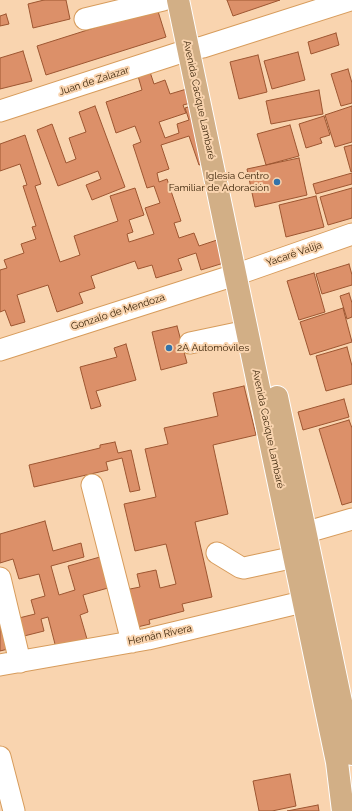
<!DOCTYPE html>
<meta charset="utf-8">
<style>
body{margin:0}
canvas{display:block;background:#f9d4af}
</style>
<canvas width="352" height="811"></canvas>
<script>
const c = document.querySelector('canvas').getContext('2d');
c.lineJoin = 'round';
function fillPath(path, color) {
  c.fillStyle = color;
  c.fill(path, 'evenodd');
}
function poly(rows) {
  const path = new Path2D();
  for (const r of rows) {
    path.moveTo(r[0], r[1]);
    for (let i = 2; i < r.length; i += 2) path.lineTo(r[i], r[i + 1]);
  }
  return path;
}
function stroke(path, color, width, dash) {
  c.strokeStyle = color;
  c.lineWidth = width;
  c.lineCap = dash ? 'butt' : 'round';
  c.setLineDash(dash || []);
  c.stroke(path);
}
function drawText(font, color, halo, rows, align = 'center') {
  c.font = font + ' Raleway,sans-serif';
  c.lineWidth = 4;
  c.setLineDash([]);
  c.textBaseline = 'middle';
  c.strokeStyle = halo;
  c.fillStyle = color;
  for (const [text, x, y, turn = 0] of rows) {
    c.save();
    c.translate(x, y);
    c.rotate((+turn || 0) * Math.PI / 180);
    c.textAlign = isNaN(turn) ? turn : align;
    if (halo) c.strokeText(text, 0, 0);
    c.fillText(text, 0, 0);
    c.restore();
  }
}
const building = poly([
 [44,0,66,0,70,19,33,28,28,4,44,0],
 [227,0,280,0,233,16,227,0],
 [157,8,166,37,46,75,37,46,157,8],
 [6,14,9,24,0,26,0,16,6,14],
 [336,33,339,45,311,54,308,42,336,33],
 [23,51,32,81,0,89,0,58,23,51],
 [298,52,305,80,272,89,264,61,298,52],
 [258,55,267,92,239,99,230,62,258,55],
 [348,69,352,83,352,103,341,106,331,74,348,69],
 [150,72,154,84,165,80,170,94,190,88,195,102,183,105,186,113,159,122,165,138,179,133,177,124,189,120,185,108,191,106,210,162,199,165,189,136,161,145,169,169,157,173,159,182,167,179,181,221,174,223,179,238,194,233,199,246,220,239,227,262,201,270,196,253,178,259,182,270,156,278,152,265,138,269,135,261,91,276,95,288,79,293,83,303,57,312,48,285,17,295,25,322,11,326,5,310,0,312,0,270,7,268,4,260,24,253,21,244,36,239,32,227,36,226,23,186,27,185,20,164,0,171,0,144,25,135,41,184,35,186,60,262,80,255,74,236,118,221,110,196,135,188,144,215,129,220,133,232,127,234,129,242,154,234,145,208,160,203,154,186,147,188,133,145,141,142,135,126,116,133,106,102,142,90,138,76,150,72],
 [319,90,323,114,271,124,266,101,319,90],
 [95,106,125,187,92,200,86,185,101,179,98,171,58,186,37,130,52,124,66,163,76,159,69,138,86,132,79,112,95,106],
 [352,106,352,142,335,147,325,115,352,106],
 [324,116,330,135,320,138,322,143,306,148,299,124,324,116],
 [290,125,299,156,266,165,257,134,290,125],
 [352,145,352,171,351,172,344,147,352,145],
 [299,158,307,195,255,207,247,169,299,158],
 [352,173,352,184,316,194,313,184,352,173],
 [352,188,352,218,328,225,320,197,352,188],
 [316,196,324,227,286,237,279,205,316,196],
 [349,264,352,275,352,285,322,294,316,274,349,264],
 [314,273,325,312,299,320,287,281,314,273],
 [349,293,352,303,352,317,347,319,340,296,349,293],
 [343,308,352,342,310,355,300,322,343,308],
 [177,326,187,363,161,370,152,332,177,326],
 [126,344,136,380,96,391,101,406,91,409,80,367,117,357,114,348,126,344],
 [347,347,352,366,352,384,326,391,316,356,347,347],
 [244,386,256,435,213,445,228,514,195,522,212,597,182,604,184,611,149,620,150,624,133,628,125,590,140,587,137,574,156,570,160,588,176,584,166,544,135,551,124,504,156,497,145,449,168,444,164,428,218,416,213,393,244,386],
 [344,399,349,417,303,430,298,412,344,399],
 [349,420,352,428,352,502,342,505,319,429,349,420],
 [115,442,118,453,131,450,140,490,130,492,122,458,106,462,108,470,34,487,29,465,100,448,100,445,115,442],
 [45,521,53,551,81,543,84,557,51,566,59,595,75,590,68,566,100,557,108,588,83,595,88,612,80,615,87,639,56,648,48,617,41,619,44,631,24,636,19,618,35,614,31,600,45,596,39,574,19,579,13,559,0,563,0,534,45,521],
 [0,606,12,648,0,651,0,606],
 [290,774,296,806,272,811,259,811,253,781,290,774],
 [318,805,319,811,287,811,318,805]
]);
const minor = poly([
 [85,19,163,0],
 [0,111,188,50,203,47,350,0],
 [190,343,247,331],
 [0,350,235,275,352,234],
 [92,485,132,642],
 [290,537,352,519],
 [217,553,240,567,244,568,295,557],
 [0,578,20,662],
 [0,665,148,639,319,598],
 [0,757,14,811]
]);
const major = poly([
 [178,0,337,762,343,811],
 [277,397,352,754]
]);
const markers = [
 [277,182,4,"#3373aa"],
 [169,348,4,"#3373aa"]
];
const streetNames = [
 ["Juan de Zalazar",94,81,-18],
 ["Avenida Cacique Lambaré",199,100,78],
 ["Yacaré Valija",294,254,-19],
 ["Gonzalo de Mendoza",118,312,-18],
 ["Avenida Cacique Lambaré",268,429,78],
 ["Hernán Rivera",160,635,-12]
];
const poiNames = [
 ["Iglesia Centro",269,176],
 ["Familiar de Adoración",269,188],
 ["2A Automóviles",177,348,"left"]
];
fillPath(building, '#dc9069');
stroke(building, '#9d5631', 1);
stroke(minor, '#d79c5c', 23);
stroke(major, '#fff', 24);
stroke(minor, '#fff', 21);
stroke(major, '#d2af86', 22);
for (const [x, y, r, color] of markers) {
  const dot = new Path2D();
  dot.arc(x, y, r, 0, 2 * Math.PI);
  c.fillStyle = color;
  c.fill(dot);
  stroke(dot, '#f9d4af', 1.5);
}
drawText('10px', '#351e03', '#f9d4af', streetNames);
drawText('10px', '#351e03', '#f9d4af', poiNames, 'right');
</script>
